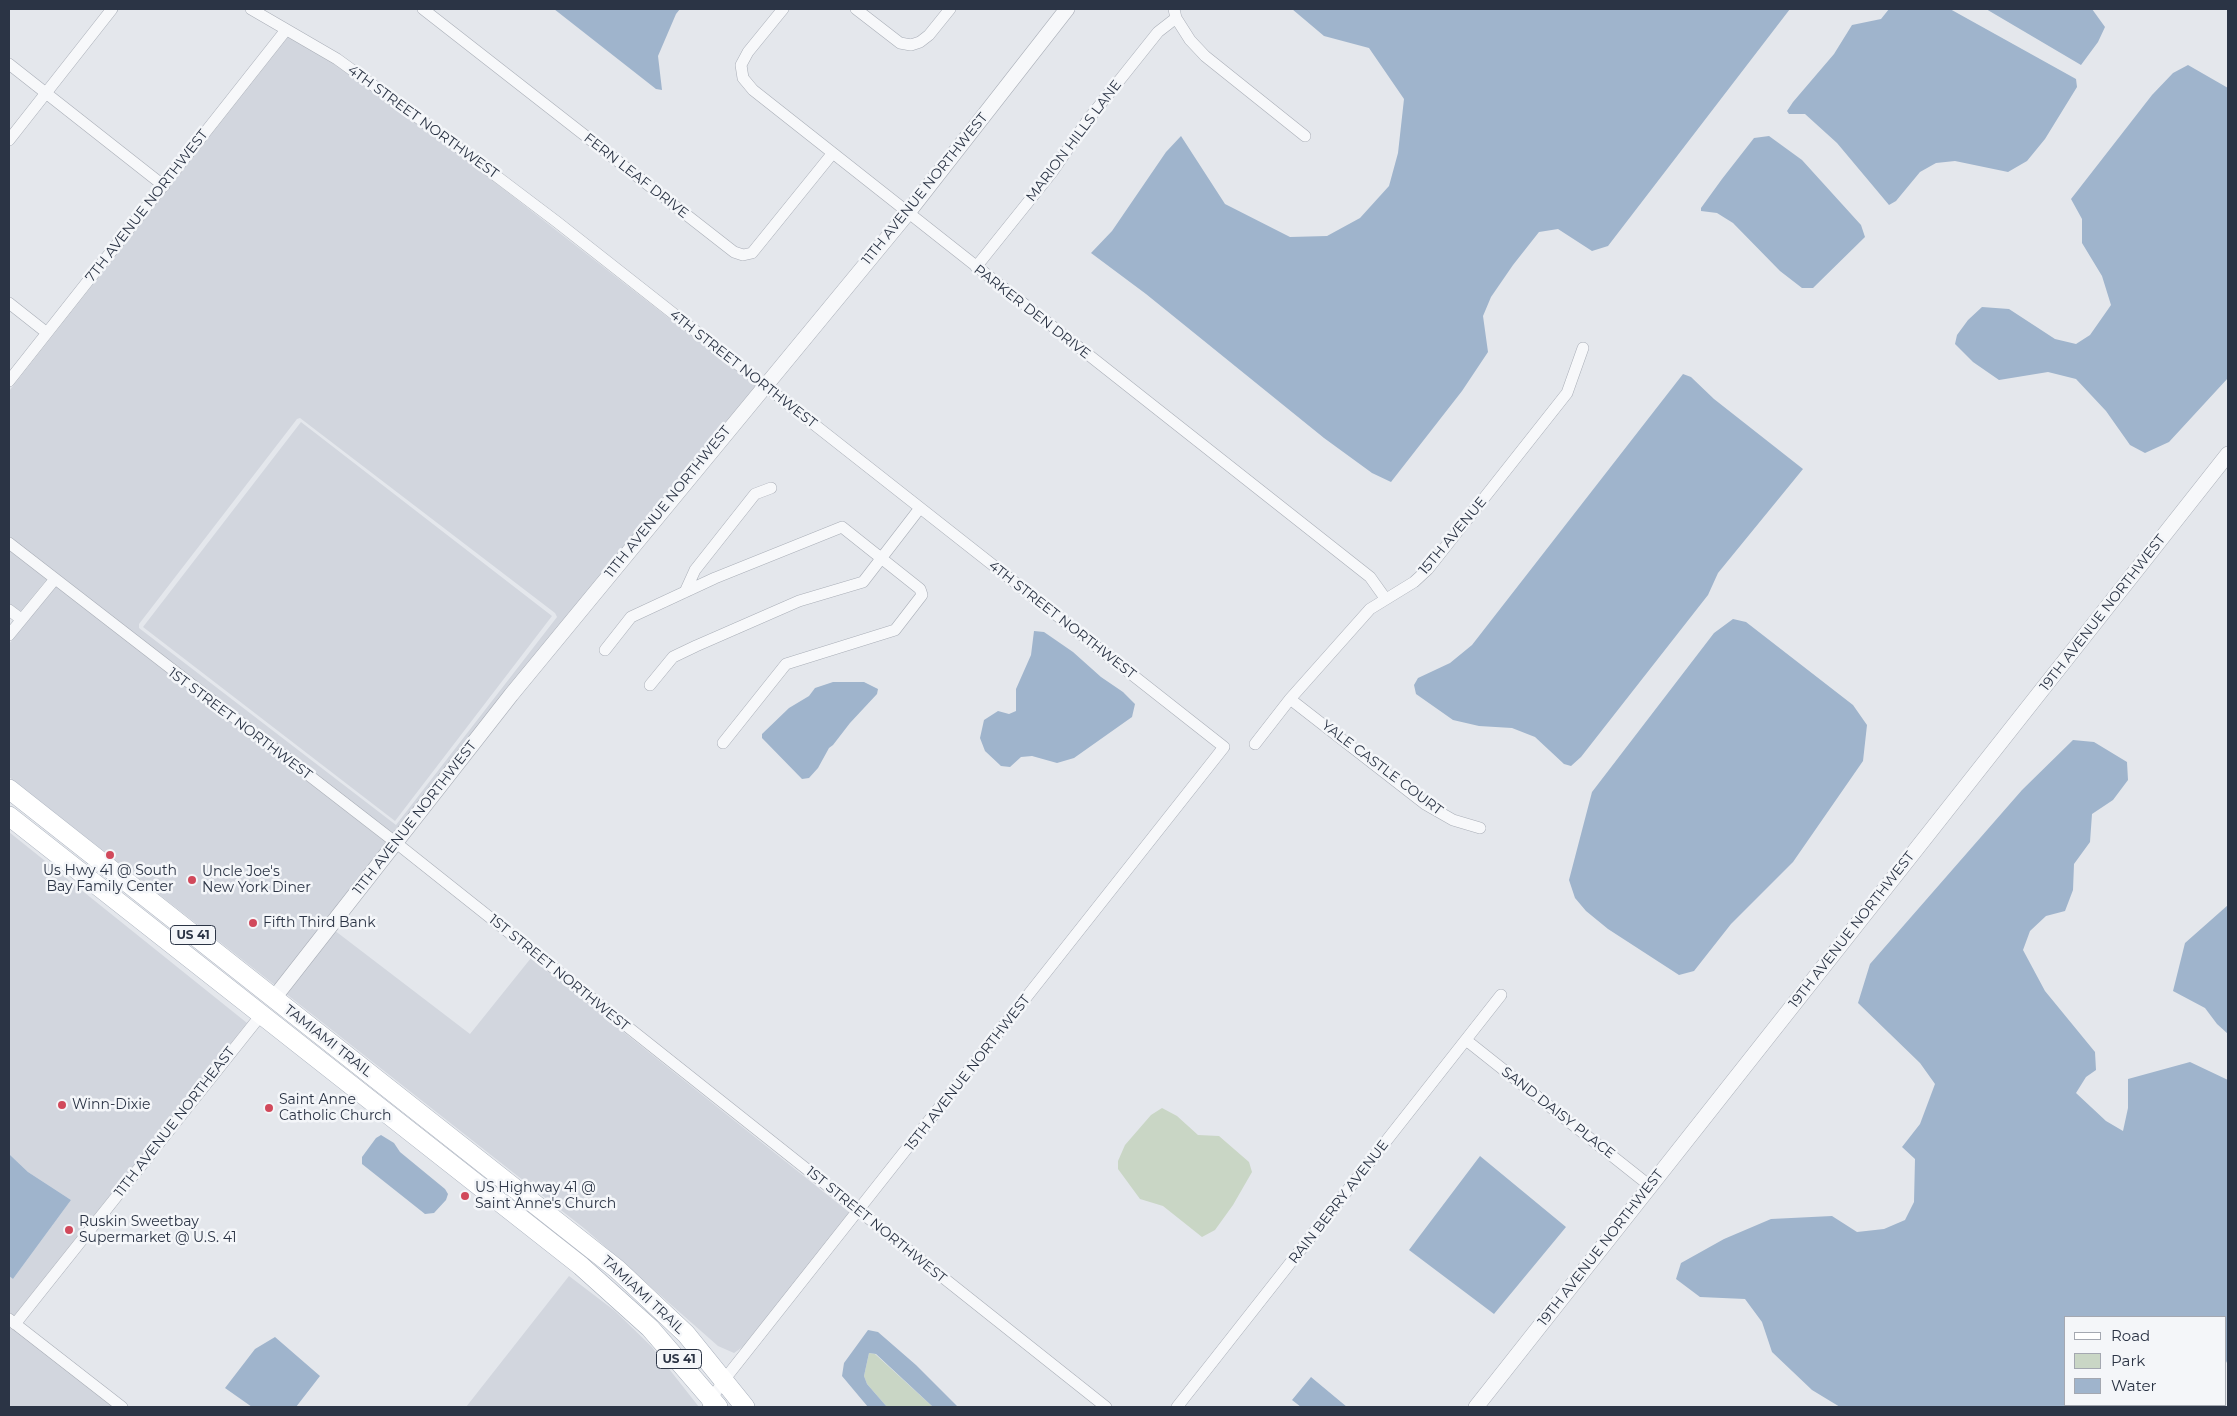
<!DOCTYPE html>
<style>
body{margin:0}
#map{position:relative;width:2237px;height:1416px;overflow:hidden;background:#e4e7ec;font-family:Montserrat,sans-serif}
canvas{display:block}
.frame{position:absolute;inset:0;border:10px solid #2b3445;pointer-events:none}
.legend{position:absolute;left:2064px;top:1316px;width:162px;height:90px;box-sizing:border-box;background:#f4f6f9;border:1px solid #a4a8b1;margin:0;padding:6px 9px;list-style:none;font-size:15px;color:#2b3445}
.legend li{display:flex;align-items:center;gap:10px;height:25px}
.legend b{width:25px;border:1px solid #a4a8b1}
</style>
<div id="map">
<canvas width="2237" height="1416"></canvas>
<div class="frame"></div>
<ul class="legend">
<li><b style="height:6px;background:#fff"></b>Road</li>
<li><b style="height:14px;background:#c9d6c5"></b>Park</li>
<li><b style="height:14px;background:#9fb4cc"></b>Water</li>
</ul>
</div>
<script>
const c = document.querySelector('canvas').getContext('2d');
c.lineJoin = 'round';
function fillPath(path, color) {
  c.fillStyle = color;
  c.fill(path, 'evenodd');
}
function poly(rows) {
  const path = new Path2D();
  for (const r of rows) {
    path.moveTo(r[0], r[1]);
    for (let i = 2; i < r.length; i += 2) path.lineTo(r[i], r[i + 1]);
  }
  return path;
}
function stroke(path, color, width, dash) {
  c.strokeStyle = color;
  c.lineWidth = width;
  c.lineCap = dash ? 'butt' : 'round';
  c.setLineDash(dash || []);
  c.stroke(path);
}
function drawText(font, color, halo, rows, align = 'center') {
  c.font = font + ' Montserrat,sans-serif';
  c.lineWidth = 5;
  c.setLineDash([]);
  c.textBaseline = 'middle';
  c.strokeStyle = halo;
  c.fillStyle = color;
  for (const [text, x, y, turn = 0] of rows) {
    c.save();
    c.translate(x, y);
    c.rotate((+turn || 0) * Math.PI / 180);
    c.textAlign = isNaN(turn) ? turn : align;
    if (halo) c.strokeText(text, 0, 0);
    c.fillText(text, 0, 0);
    c.restore();
  }
}
const built = poly([
 [288,37,334,63,443,142,756,386,393,835,9,537,9,391],
 [300,418,555,613,557,617,396,825,139,628,139,624,297,419],
 [301,422,552,616,395,821,143,627],
 [9,550,47,579,20,612,9,604],
 [56,586,387,843,276,986,9,777,9,644],
 [9,832,247,1023,14,1316,9,1312,9,1276,13,1279,71,1200,28,1172,9,1154],
 [334,930,470,1034,531,958,850,1213,744,1346,734,1353,718,1346,585,1229,285,993],
 [569,1276,615,1311,651,1346,699,1407,466,1407],
 [9,1325,114,1407,9,1407]
]);
const green = poly([
 [1162,1108,1177,1116,1198,1135,1219,1136,1249,1162,1252,1172,1233,1205,1215,1230,1202,1237,1163,1206,1140,1199,1118,1169,1118,1161,1125,1145,1151,1115],
 [869,1353,875,1354,933,1407,887,1407,867,1384,864,1376]
]);
const water = poly([
 [554,9,680,9,676,14,658,56,662,90,656,89],
 [1292,9,1790,9,1608,246,1592,251,1558,229,1539,232,1513,265,1491,297,1483,316,1488,352,1462,391,1391,482,1372,473,1324,438,1146,294,1091,253,1112,231,1166,152,1181,136,1225,204,1290,237,1327,236,1360,218,1389,186,1398,153,1404,99,1369,48,1324,36],
 [1889,9,1950,9,2076,79,2077,87,2045,139,2027,161,2008,172,1955,161,1936,163,1920,172,1896,201,1889,205,1837,143,1805,114,1789,114,1787,111,1793,102,1834,54,1852,25,1881,19],
 [1986,9,2092,9,2105,27,2098,42,2081,65],
 [2188,65,2228,88,2228,378,2169,442,2145,453,2130,445,2106,411,2076,379,2048,372,1999,380,1973,362,1955,344,1957,335,1968,320,1982,307,2009,309,2055,339,2076,344,2090,335,2111,305,2102,276,2082,243,2082,219,2071,199,2152,95,2173,73],
 [1769,136,1802,160,1861,225,1865,237,1813,288,1802,288,1780,271,1733,223,1717,213,1701,211,1701,208,1722,179,1754,138],
 [1683,374,1691,377,1714,399,1803,469,1718,573,1708,595,1581,757,1571,766,1564,764,1535,737,1512,728,1479,726,1453,720,1416,694,1414,685,1418,678,1450,663,1472,645],
 [1733,619,1746,622,1853,705,1867,725,1863,761,1793,862,1731,924,1694,971,1679,975,1608,929,1586,911,1575,898,1569,880,1592,792,1714,633],
 [1034,631,1044,632,1073,652,1101,677,1123,692,1135,704,1132,717,1074,758,1057,763,1032,756,1021,757,1010,767,1001,766,985,751,980,738,984,720,998,711,1009,714,1016,711,1016,689,1031,655],
 [833,682,864,682,878,689,877,694,850,723,833,745,829,748,818,768,809,778,802,779,762,738,762,734,789,708,809,696,815,688],
 [2073,740,2094,742,2127,762,2128,780,2113,800,2092,814,2090,842,2074,864,2073,890,2065,911,2046,916,2030,931,2023,950,2045,991,2095,1052,2096,1070,2086,1077,2076,1093,2106,1121,2123,1131,2128,1108,2128,1079,2190,1062,2228,1080,2228,1359,2226,1363,2226,1317,2066,1317,2066,1405,2191,1405,2189,1407,1840,1407,1812,1390,1772,1352,1762,1322,1745,1299,1700,1297,1676,1279,1681,1263,1724,1239,1771,1219,1832,1216,1857,1232,1884,1229,1905,1220,1914,1202,1915,1159,1902,1147,1920,1124,1935,1084,1920,1063,1858,1003,1870,964,2022,790],
 [2228,905,2228,1034,2217,1024,2205,1008,2173,991,2185,943],
 [381,1135,394,1143,400,1152,445,1189,448,1194,446,1200,434,1213,425,1214,362,1164,362,1157,376,1138],
 [9,1154,28,1172,71,1200,13,1279,9,1276],
 [1480,1156,1566,1227,1494,1314,1409,1250],
 [868,1330,878,1332,916,1365,958,1407,933,1407,876,1354,869,1353,864,1376,867,1384,887,1407,868,1407,842,1376,844,1363],
 [275,1337,320,1376,296,1407,252,1407,225,1388,255,1349],
 [1311,1377,1347,1407,1301,1407,1292,1400]
]);
const minor = poly([
 [251,9,337,59,446,138,557,222,1224,747,724,1380,708,1404],
 [423,9,734,252,743,255,752,253,832,154],
 [783,9,748,52,741,65,743,78,753,90,1370,577,1385,598],
 [856,9,900,43,911,45,920,42,929,35,950,9],
 [1174,9,1176,18,1190,40,1205,56,1305,136],
 [9,64,164,186],
 [9,140,112,9],
 [976,267,1053,171,1087,121,1158,32,1176,18],
 [9,303,47,333],
 [9,381,286,30],
 [9,543,395,842,1106,1407],
 [685,592,695,570,755,494,771,488],
 [9,610,21,619],
 [9,635,55,579],
 [605,650,631,617,715,578,842,527,920,589,922,595,895,630,786,664,723,743],
 [650,685,673,657,696,646,799,601,863,582,920,508],
 [1290,699,1425,804,1453,820,1480,828],
 [1255,744,1290,699,1370,609,1414,582,1428,569,1567,393,1583,348],
 [1466,1040,1650,1186],
 [9,1319,122,1407],
 [15,1324,261,1015],
 [1177,1407,1501,995]
]);
const tertiary = poly([
 [274,998,511,695,907,214,1067,9],
 [1476,1407,2228,454]
]);
const primary = poly([
 [9,789,617,1269,686,1334,745,1407],
 [9,816,581,1266,650,1328,718,1407]
]);
const markers = [
 [110,855,5,"#d1495b"],
 [192,880,5,"#d1495b"],
 [253,923,5,"#d1495b"],
 [62,1105,5,"#d1495b"],
 [269,1108,5,"#d1495b"],
 [465,1196,5,"#d1495b"],
 [69,1230,5,"#d1495b"]
];
const shields = [
 [193,935,45],
 [679,1359,45]
];
const shieldNames = [
 ["US 41",193,935],
 ["US 41",679,1359]
];
const streetNames = [
 ["4TH STREET NORTHWEST",423,122,36],
 ["MARION HILLS LANE",1074,141,-53],
 ["FERN LEAF DRIVE",636,176,38],
 ["11TH AVENUE NORTHWEST",925,189,-51],
 ["7TH AVENUE NORTHWEST",147,206,-52],
 ["PARKER DEN DRIVE",1032,312,38],
 ["4TH STREET NORTHWEST",743,369,38],
 ["11TH AVENUE NORTHWEST",668,502,-51],
 ["15TH AVENUE",1453,536,-50],
 ["19TH AVENUE NORTHWEST",2103,613,-52],
 ["4TH STREET NORTHWEST",1062,620,38],
 ["1ST STREET NORTHWEST",240,724,37],
 ["YALE CASTLE COURT",1382,768,37],
 ["11TH AVENUE NORTHWEST",415,818,-52],
 ["19TH AVENUE NORTHWEST",1852,930,-52],
 ["1ST STREET NORTHWEST",559,973,39],
 ["TAMIAMI TRAIL",328,1041,38],
 ["15TH AVENUE NORTHWEST",968,1073,-52],
 ["SAND DAISY PLACE",1558,1113,38],
 ["11TH AVENUE NORTHEAST",175,1122,-52],
 ["RAIN BERRY AVENUE",1339,1202,-52],
 ["1ST STREET NORTHWEST",876,1225,39],
 ["19TH AVENUE NORTHWEST",1601,1248,-52],
 ["TAMIAMI TRAIL",643,1295,43]
];
const poiNames = [
 ["Us Hwy 41 @ South",110,871,"center"],
 ["Bay Family Center",110,887,"center"],
 ["Uncle Joe's",202,872],
 ["New York Diner",202,888],
 ["Fifth Third Bank",263,923],
 ["Saint Anne",279,1100],
 ["Catholic Church",279,1116],
 ["Winn-Dixie",72,1105],
 ["US Highway 41 @",475,1188],
 ["Saint Anne's Church",475,1204],
 ["Ruskin Sweetbay",79,1222],
 ["Supermarket @ U.S. 41",79,1238]
];
fillPath(built, '#d2d6de');
fillPath(green, '#c9d6c5');
fillPath(water, '#9fb4cc');
stroke(minor, '#a9aeb7', 12);
stroke(tertiary, '#a9aeb7', 16);
stroke(primary, '#a3abb8', 20);
stroke(minor, '#f7f8fa', 11);
stroke(tertiary, '#f7f8fa', 15);
stroke(primary, '#fff', 19);
for (const [x, y, r, color] of markers) {
  const dot = new Path2D();
  dot.arc(x, y, r, 0, 2 * Math.PI);
  c.fillStyle = color;
  c.fill(dot);
  stroke(dot, '#f4f6f9', 2);
}
for (const [x, y, w] of shields) {
  const box = new Path2D();
  box.roundRect(x - w / 2, y - 9.5, w, 19, 4);
  c.fillStyle = '#f4f6f9';
  c.fill(box);
  stroke(box, '#2b3445', 1);
}
drawText('bold 12px', '#2b3445', null, shieldNames);
drawText('14px', '#2b3445', '#f4f6f9', streetNames);
drawText('14px', '#2b3445', '#f4f6f9', poiNames, 'left');
</script>
